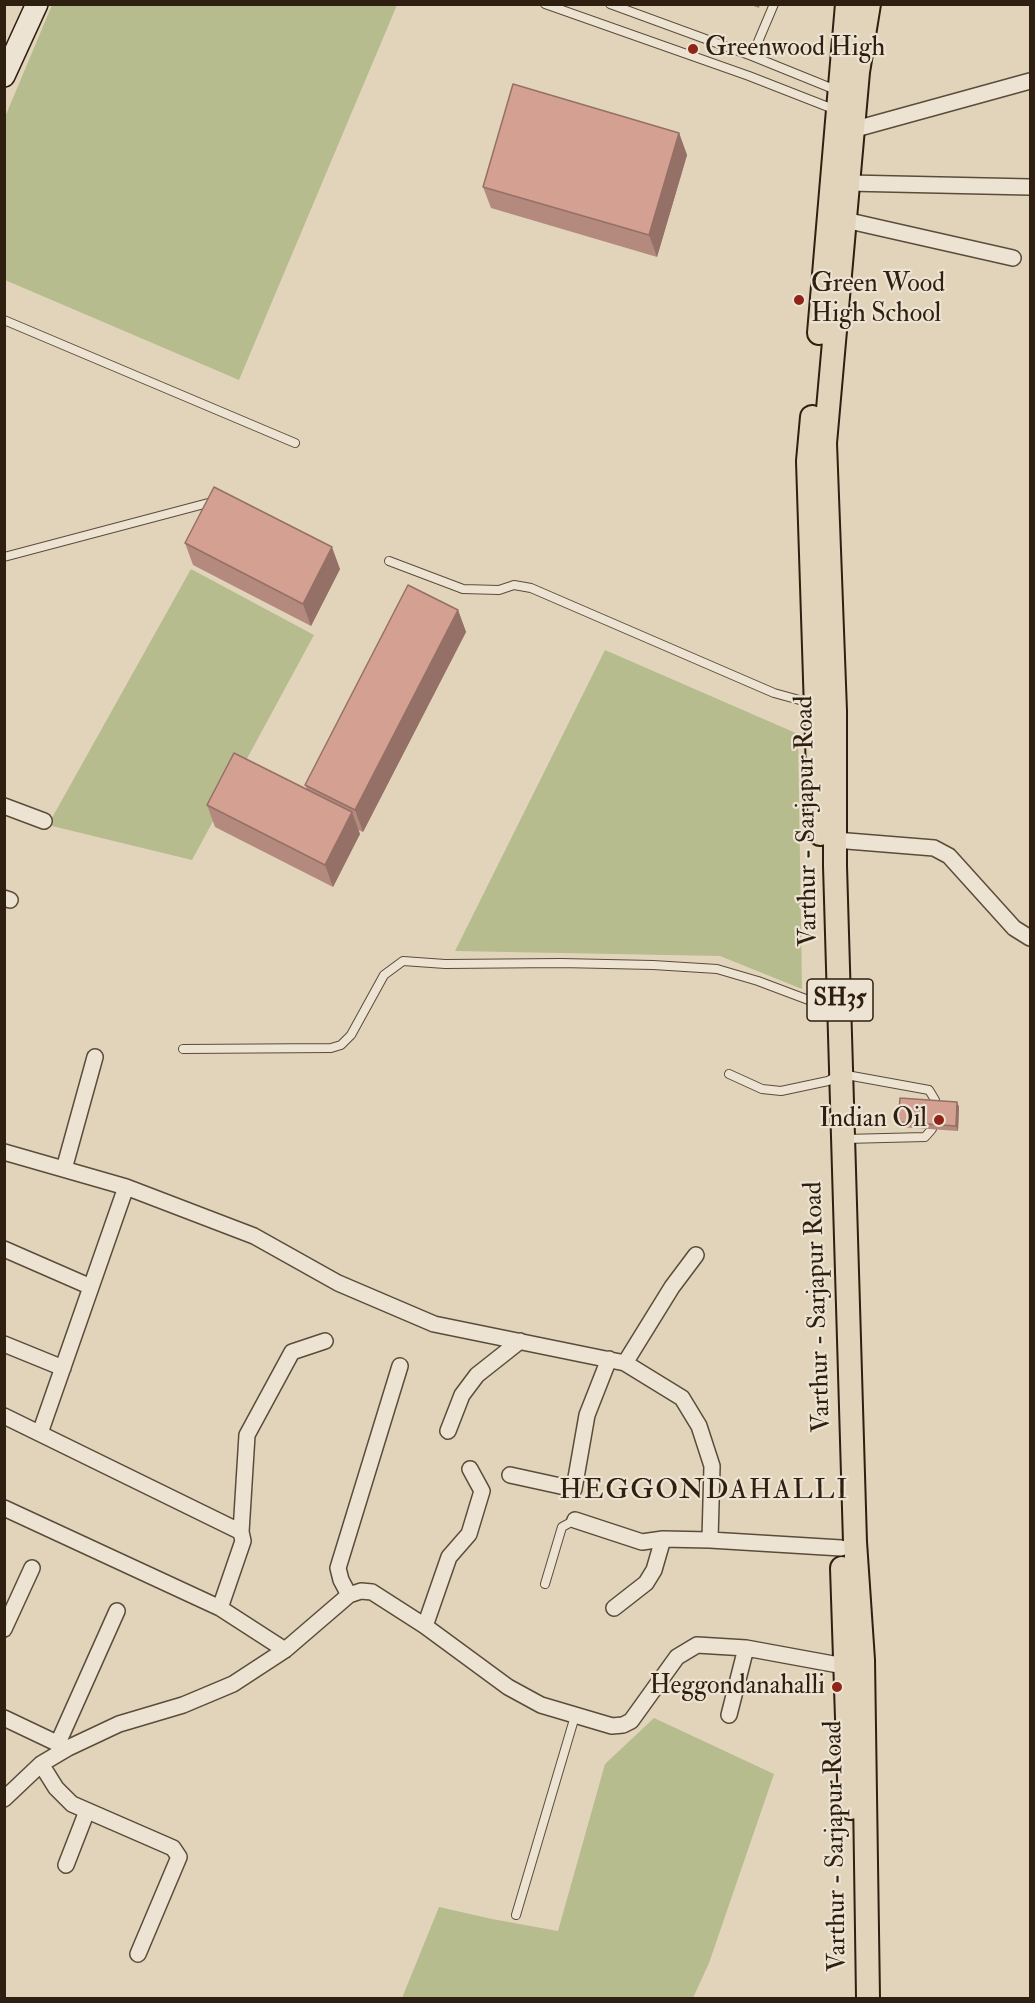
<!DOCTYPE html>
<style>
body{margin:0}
#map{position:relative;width:1035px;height:2003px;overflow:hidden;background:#e1d4ba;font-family:"IM FELL Double Pica",serif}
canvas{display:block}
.frame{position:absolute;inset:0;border:6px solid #2e1f10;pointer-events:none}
</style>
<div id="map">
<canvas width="1035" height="2003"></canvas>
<div class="frame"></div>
</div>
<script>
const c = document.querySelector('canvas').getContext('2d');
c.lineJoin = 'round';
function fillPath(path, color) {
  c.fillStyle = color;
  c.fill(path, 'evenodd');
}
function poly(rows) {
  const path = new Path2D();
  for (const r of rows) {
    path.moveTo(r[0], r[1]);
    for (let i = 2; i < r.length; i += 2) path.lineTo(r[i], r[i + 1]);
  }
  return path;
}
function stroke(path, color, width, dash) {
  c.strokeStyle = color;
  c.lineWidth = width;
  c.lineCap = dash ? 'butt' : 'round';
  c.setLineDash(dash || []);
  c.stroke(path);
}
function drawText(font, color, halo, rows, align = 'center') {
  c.font = font + ' "IM FELL Double Pica",serif';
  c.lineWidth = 4.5;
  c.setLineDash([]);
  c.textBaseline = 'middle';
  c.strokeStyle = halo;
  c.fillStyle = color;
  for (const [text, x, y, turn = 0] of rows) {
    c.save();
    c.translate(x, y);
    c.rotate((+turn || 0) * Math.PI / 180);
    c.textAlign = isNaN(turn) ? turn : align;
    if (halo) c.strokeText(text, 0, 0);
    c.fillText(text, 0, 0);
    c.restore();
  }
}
const green = poly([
 [52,5,397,5,239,380,5,280,5,117],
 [191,569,314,635,192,860,48,825],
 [605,650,798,734,802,989,720,956,455,951],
 [654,1718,774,1774,709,1963,693,1998,402,1998,439,1907,492,1919,558,1931,605,1764]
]);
const lane = poly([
 [545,4,749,76,836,110],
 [610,4,752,56,836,90],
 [752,56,774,4],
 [4,320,295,443],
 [4,557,212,502],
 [389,561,463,589,499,590,514,585,531,588,774,693,814,704],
 [183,1049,331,1048,341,1045,351,1035,384,975,403,961,445,964,561,963,653,965,717,969,758,981,835,1010],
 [729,1074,762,1089,781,1091,828,1081,841,1074,929,1090,935,1100,935,1110],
 [845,1139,925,1137,932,1129,934,1122],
 [545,1584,562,1527,575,1520],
 [516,1915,575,1716]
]);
const street = poly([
 [852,130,1030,81],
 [848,183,1030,187],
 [845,220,1013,258],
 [4,806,44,821],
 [835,840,934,848,949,856,1014,928,1030,938],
 [4,898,10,900],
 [4,1152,126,1187,254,1236,338,1283,434,1324,625,1363,682,1398,699,1426,712,1466,710,1540,841,1548],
 [64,1169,95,1057],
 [4,1249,91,1287],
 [4,1344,63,1368],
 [625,1363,672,1287,696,1255],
 [4,1416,241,1532,243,1541,220,1608],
 [448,1431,462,1395,477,1375,520,1341],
 [40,1433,126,1187],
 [510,1475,574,1489,587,1415,609,1359],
 [4,1508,220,1608,285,1650],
 [575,1520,642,1542,663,1539,710,1540],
 [241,1532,247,1435,292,1352,325,1341],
 [349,1595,341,1580,338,1568,400,1366],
 [614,1608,646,1583,654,1570,663,1539],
 [425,1626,449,1557,469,1534,482,1491,470,1469],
 [4,1629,32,1568],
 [729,1715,746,1648],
 [4,1718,65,1747],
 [58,1743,117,1611],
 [41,1764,56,1788,72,1804,173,1848,179,1857,138,1954],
 [4,1799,41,1764,68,1748,119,1724,183,1705,233,1684,285,1650,349,1595,361,1591,372,1592,425,1626,508,1687,541,1705,612,1726,623,1725,631,1721,677,1657,697,1645,746,1648,844,1666],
 [66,1865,87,1811]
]);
const secondary = poly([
 [4,76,37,4]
]);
const primary = poly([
 [819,333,847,4],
 [812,417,808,461,820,834],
 [842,1568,850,1808],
 [868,1998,863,1660,855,1542,835,866,835,711,825,443,858,72,869,4]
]);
const wall = poly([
 [748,4,760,4,759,8],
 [679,133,687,155,657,257,491,208,483,187],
 [185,543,340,569,311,626,193,565],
 [458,610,466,632,363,832,358,830,360,834,333,887,215,827,207,805,307,789,305,785],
 [957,1102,959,1107,958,1131,900,1127,898,1122]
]);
const shadedWall = poly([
 [679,133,687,155,657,257,649,235],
 [332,547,340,569,311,626,303,604],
 [458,610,466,632,363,832,355,810],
 [352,812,360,834,333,887,325,865],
 [957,1102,959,1107,958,1131,956,1126]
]);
const building = poly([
 [513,84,679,133,649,235,483,187,513,84],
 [214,487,332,547,303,604,185,543,214,487],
 [408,585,458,610,355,810,305,785,408,585],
 [234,753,352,812,325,865,207,805,234,753],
 [900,1098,957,1102,956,1126,898,1122,900,1098]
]);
const markers = [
 [693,49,6,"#8f2418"],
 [799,300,6,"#8f2418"],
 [939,1120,6,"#8f2418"],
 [837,1687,6,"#8f2418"]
];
const shields = [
 [840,1000,66]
];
const shieldNames = [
 ["SH35",840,1000]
];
const poiNames = [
 ["Greenwood High",705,49],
 ["Green Wood",811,285],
 ["High School",811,315],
 ["Indian Oil",927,1120,"right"],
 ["Heggondanahalli",825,1687,"right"]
];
const streetNames = [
 ["Varthur - Sarjapur Road",808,821,-91],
 ["Varthur - Sarjapur Road",819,1307,-92],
 ["Varthur - Sarjapur Road",837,1846,-91]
];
const quarterNames = [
 ["HEGGONDAHALLI",704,1492]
];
fillPath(green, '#b6bc8d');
stroke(lane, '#5b4c3a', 10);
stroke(street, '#5b4c3a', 18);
stroke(secondary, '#2e1f10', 24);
stroke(primary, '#2e1f10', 26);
stroke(lane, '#ece3d2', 8);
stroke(street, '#ece3d2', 15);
stroke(secondary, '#ece3d2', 21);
stroke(primary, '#e1d4ba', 22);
fillPath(wall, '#b58a7e');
fillPath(shadedWall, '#947066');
fillPath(building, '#d3a092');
stroke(building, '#947066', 1.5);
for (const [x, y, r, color] of markers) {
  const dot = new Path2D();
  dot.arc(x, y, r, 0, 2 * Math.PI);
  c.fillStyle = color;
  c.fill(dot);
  stroke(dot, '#ece3d2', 2);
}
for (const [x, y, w] of shields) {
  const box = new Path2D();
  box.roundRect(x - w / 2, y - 21, w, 42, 4.5);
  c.fillStyle = '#ece3d2';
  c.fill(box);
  stroke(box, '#2e1f10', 1.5);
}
drawText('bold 24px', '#2e1f10', null, shieldNames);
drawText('26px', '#2e1f10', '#ece3d2', poiNames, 'left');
drawText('26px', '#2e1f10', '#ece3d2', streetNames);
c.letterSpacing = '1.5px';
drawText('28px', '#2e1f10', '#ece3d2', quarterNames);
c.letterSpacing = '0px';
</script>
